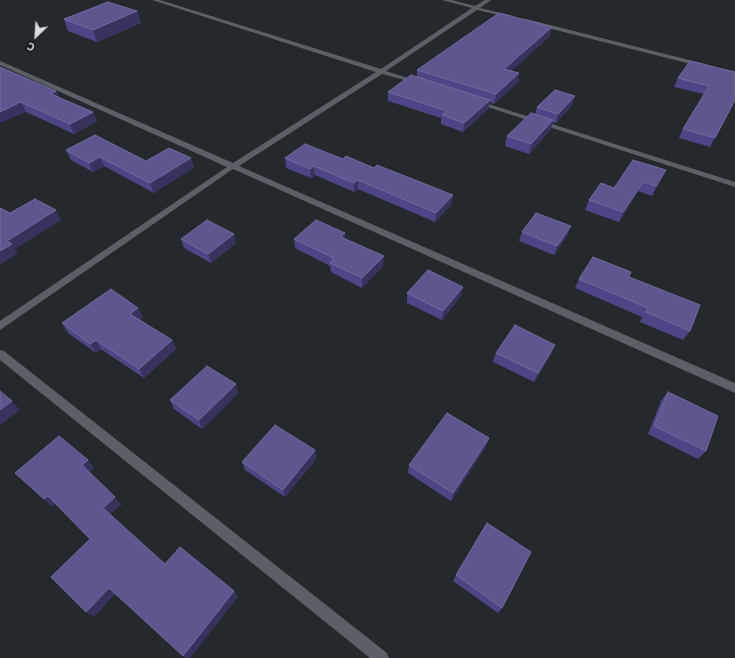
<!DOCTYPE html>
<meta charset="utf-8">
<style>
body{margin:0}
#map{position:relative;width:735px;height:658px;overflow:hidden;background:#25292d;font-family:"IBM Plex Sans",sans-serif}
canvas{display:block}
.north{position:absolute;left:16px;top:16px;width:40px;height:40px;-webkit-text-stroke:3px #0f1113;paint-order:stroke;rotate:205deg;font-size:11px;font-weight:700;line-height:16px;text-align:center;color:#dadde0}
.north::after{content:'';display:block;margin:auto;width:14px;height:18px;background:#dadde0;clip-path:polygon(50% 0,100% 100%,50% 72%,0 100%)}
</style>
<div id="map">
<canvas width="735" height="658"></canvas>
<div class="north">С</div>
</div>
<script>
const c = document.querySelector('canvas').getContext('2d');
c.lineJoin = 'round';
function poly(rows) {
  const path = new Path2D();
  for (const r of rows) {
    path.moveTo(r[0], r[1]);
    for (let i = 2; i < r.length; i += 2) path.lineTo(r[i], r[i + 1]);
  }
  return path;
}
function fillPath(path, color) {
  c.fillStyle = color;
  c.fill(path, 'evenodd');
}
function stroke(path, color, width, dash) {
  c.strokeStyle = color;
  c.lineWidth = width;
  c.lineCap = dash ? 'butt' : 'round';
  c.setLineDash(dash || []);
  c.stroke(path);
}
const minor = poly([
 [152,0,160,0,381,69,472,8,442,0,451,0,475,6,485,0,491,0,480,8,513,16,513,18,477,10,386,71,420,82,420,84,382,74,239,166,735,383,735,393,233,169,0,330,0,321,227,167,0,65,0,61,233,163,376,72,152,0],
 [526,19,705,64,706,65,703,67,524,22,523,21,526,19],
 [475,101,479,101,735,182,735,187,475,103,475,101],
 [0,350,4,351,387,653,389,658,370,658,0,360,0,350]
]);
const wall = poly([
 [137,11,141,23,97,42,68,31,64,19],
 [550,36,511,71,519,73,518,82,494,104,490,102,488,109,463,132,441,124,441,118,388,101,388,92,417,76,417,70],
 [690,61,735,100,710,147,679,138,683,129,704,94,674,87,678,78],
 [0,67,56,91,59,97,97,121,74,134,26,112],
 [572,105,556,123,553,122,551,129,529,154,505,146,507,136,535,114,537,107],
 [66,150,146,161,194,167,154,193,104,166,93,172,71,160],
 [285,158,343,159,374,168,453,195,451,205,435,222,358,189,354,192,315,175,311,178,286,168],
 [666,170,652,196,638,191,619,222,585,210,589,200,614,188],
 [522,232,567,236,554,255,519,241],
 [181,239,236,243,211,263,184,248],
 [294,239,346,239,383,266,362,288,331,272,330,266,295,248],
 [629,277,690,331,683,340,640,322,642,317,575,288,579,279],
 [407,293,461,296,442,320,407,303],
 [143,317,140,320,172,340,176,349,144,378,101,349,96,353,68,333,62,323],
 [555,345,551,354,534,382,493,362,496,353],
 [668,392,706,451,698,459,648,434,661,401],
 [238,393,202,429,174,409,170,400],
 [486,446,451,501,408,473,409,465],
 [315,450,316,459,285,497,245,470,242,462],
 [456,575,502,608,498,613,453,581]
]);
const shadedWall = poly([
 [137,11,141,23,97,42,93,30],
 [552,27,550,36,503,78,504,69],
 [519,73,518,82,494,104,496,94],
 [56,91,60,100,51,94],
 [575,96,572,105,556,123,558,114],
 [490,100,488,109,463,132,464,123],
 [21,102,26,112,0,123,0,112],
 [93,112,97,121,74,134,70,124],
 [553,120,551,129,529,154,531,144],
 [100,157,104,166,93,172,89,163],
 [191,158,194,167,154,193,150,183],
 [314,166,315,175,311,178,310,169],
 [666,170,661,180,652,196,656,186],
 [358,180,358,189,354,192,354,183],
 [643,182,638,191,619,222,623,212],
 [453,195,451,205,435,222,436,213],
 [56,210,61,220,15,249,18,253,0,265,0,251,7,241],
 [571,226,567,236,554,255,557,246],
 [345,233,346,243,341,237],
 [234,234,236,243,211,263,208,254],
 [384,256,383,266,362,288,362,278],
 [463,287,461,296,442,320,443,311],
 [138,308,143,317,135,323,130,314],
 [96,340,101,349,96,353,90,344],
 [172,340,176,349,144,378,139,369],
 [555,345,551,354,534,382,538,373],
 [236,384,238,393,202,429,199,420],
 [12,401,20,410,0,425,0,410],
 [489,438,486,446,451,501,453,493],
 [315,450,316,459,285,497,283,490],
 [88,460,94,468,89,473,82,465],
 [48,496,56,503,52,507,44,499],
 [115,497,121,505,109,515,103,508],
 [109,588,116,593,94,617,86,612],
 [234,591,238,597,190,658,185,658,183,656]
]);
const building = poly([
 [108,2,137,11,93,30,64,19,108,2],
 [499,13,552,27,504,69,519,73,496,94,417,70,499,13],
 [690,61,735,72,735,100,715,138,683,129,709,86,678,78,690,61],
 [0,67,56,91,51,94,93,112,70,124,21,102,0,112,0,67],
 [411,75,490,100,464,123,442,115,447,111,388,92,411,75],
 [555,90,575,96,558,114,537,107,555,90],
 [531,113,553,120,531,144,507,136,531,113],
 [95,135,146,161,169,148,191,158,150,183,100,157,89,163,66,150,95,135],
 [305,144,343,159,346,156,374,168,377,165,453,195,436,213,358,180,354,183,314,166,310,169,285,158,305,144],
 [633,160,666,170,656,186,643,182,623,212,589,200,601,183,614,188,633,160],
 [35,199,56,210,7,241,12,244,0,251,0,208,10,213,35,199],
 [536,213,571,226,557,246,522,232,536,213],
 [207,220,234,234,208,254,181,239,207,220],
 [316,220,345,233,341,237,384,256,362,278,330,263,334,258,294,239,316,220],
 [593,257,631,272,629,277,700,305,690,331,646,312,648,308,579,279,593,257],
 [428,270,463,287,443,311,407,293,428,270],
 [111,289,138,308,130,314,172,340,139,369,96,340,90,344,62,323,111,289],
 [515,325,555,345,538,373,496,353,515,325],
 [207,366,236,384,199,420,170,400,207,366],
 [0,391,12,401,0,410,0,391],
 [668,392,718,416,706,451,654,426,668,392],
 [447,413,489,438,453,493,409,465,447,413],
 [275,425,315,450,283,490,242,462,275,425],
 [59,436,88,460,82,465,115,497,103,508,165,564,180,547,234,591,183,656,109,588,86,612,51,577,90,539,48,496,44,499,15,473,59,436],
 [487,523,531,552,502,608,456,575,487,523]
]);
fillPath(minor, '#5c6066');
fillPath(wall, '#4e4586');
fillPath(shadedWall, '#37335e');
fillPath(building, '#5d568f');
stroke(building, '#706b9c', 1);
</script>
